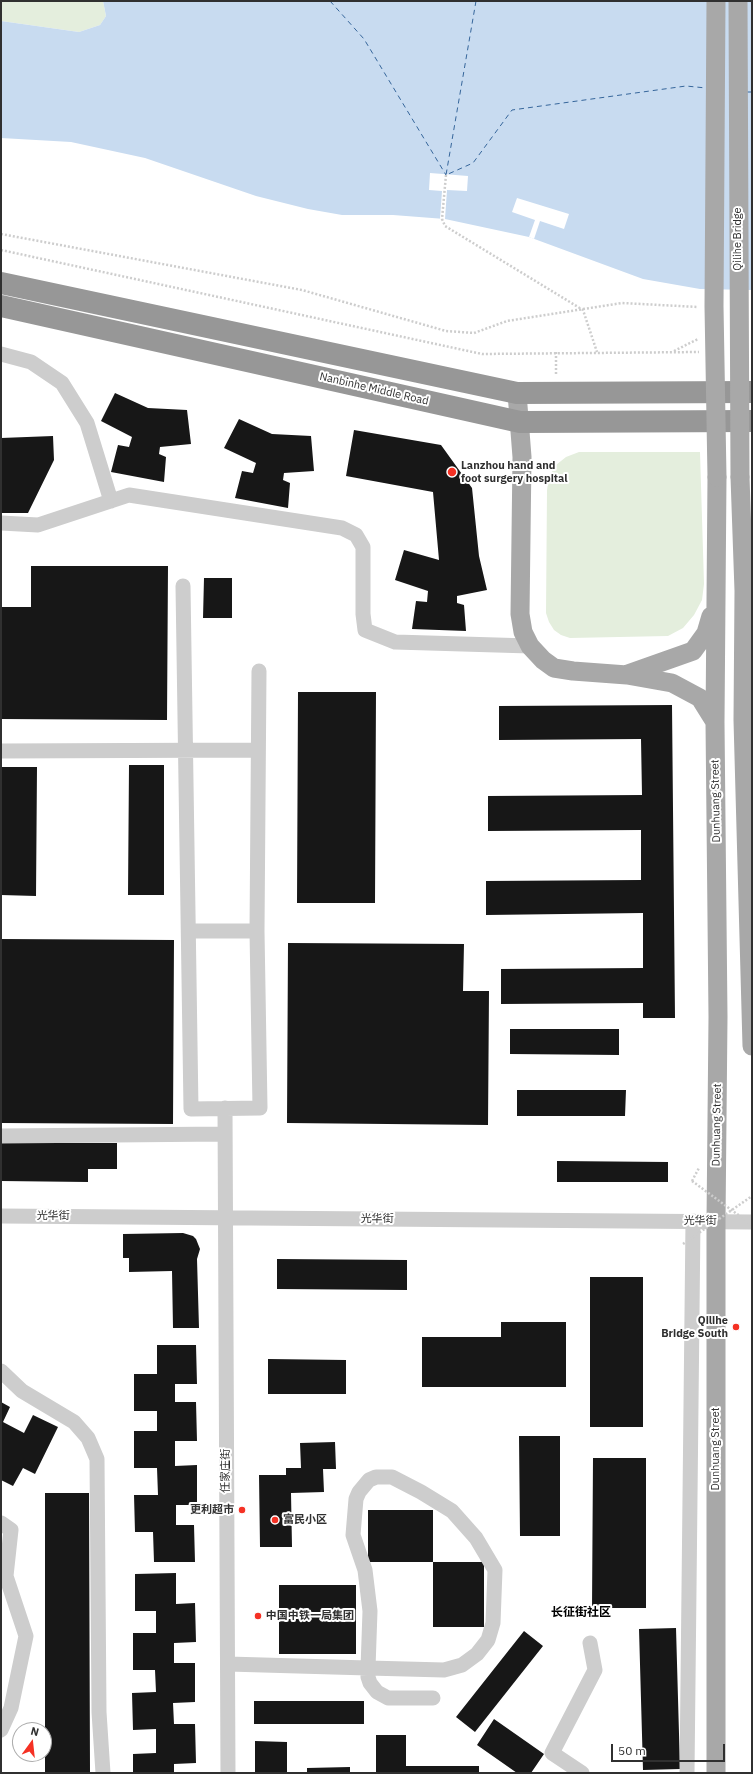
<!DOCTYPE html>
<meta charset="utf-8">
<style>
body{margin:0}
#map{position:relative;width:753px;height:1774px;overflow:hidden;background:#fff;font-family:"IBM Plex Sans",sans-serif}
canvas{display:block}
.frame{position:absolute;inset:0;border:2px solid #303030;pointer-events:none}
.north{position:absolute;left:12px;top:1722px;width:40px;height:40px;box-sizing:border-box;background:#fff;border:1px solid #acacac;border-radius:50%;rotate:15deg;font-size:11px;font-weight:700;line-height:16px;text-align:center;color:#303030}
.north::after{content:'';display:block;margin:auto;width:14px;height:18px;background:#f53124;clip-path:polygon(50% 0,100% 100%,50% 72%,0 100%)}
.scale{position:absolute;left:611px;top:1744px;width:114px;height:18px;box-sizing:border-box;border:2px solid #303030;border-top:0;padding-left:5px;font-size:12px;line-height:14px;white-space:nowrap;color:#303030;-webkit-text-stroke:3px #fff;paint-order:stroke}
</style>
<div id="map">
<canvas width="753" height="1774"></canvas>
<div class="frame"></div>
<div class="north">N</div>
<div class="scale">50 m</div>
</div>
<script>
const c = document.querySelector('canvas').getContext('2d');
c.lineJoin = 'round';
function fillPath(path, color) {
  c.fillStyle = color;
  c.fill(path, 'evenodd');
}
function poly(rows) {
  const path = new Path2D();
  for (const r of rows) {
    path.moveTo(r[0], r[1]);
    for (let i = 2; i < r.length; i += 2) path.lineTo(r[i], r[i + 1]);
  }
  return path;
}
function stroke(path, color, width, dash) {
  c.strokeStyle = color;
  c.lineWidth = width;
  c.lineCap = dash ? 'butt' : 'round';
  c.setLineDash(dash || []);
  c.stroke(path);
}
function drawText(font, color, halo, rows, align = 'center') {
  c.font = font + ' "IBM Plex Sans","Noto Sans SC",sans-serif';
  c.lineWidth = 4;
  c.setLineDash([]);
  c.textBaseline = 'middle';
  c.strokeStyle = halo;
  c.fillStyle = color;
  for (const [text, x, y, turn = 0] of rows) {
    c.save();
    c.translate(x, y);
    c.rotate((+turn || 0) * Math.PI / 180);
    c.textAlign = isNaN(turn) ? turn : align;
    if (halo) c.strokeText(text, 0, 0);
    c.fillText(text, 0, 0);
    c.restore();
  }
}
const green = poly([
 [1,1,103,1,106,16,100,25,79,32,1,21],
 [579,452,700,452,704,584,702,600,694,615,683,628,668,636,570,638,561,635,554,630,549,622,546,613,547,490,549,477,556,465,566,457]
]);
const water = poly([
 [103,1,752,1,752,290,700,289,643,279,529,237,445,219,393,215,342,215,308,209,256,196,145,158,71,142,1,138,1,21,79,32,100,25,106,16]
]);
const pier = poly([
 [430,173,468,176,467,191,447,190,445,219,440,219,442,191,429,190],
 [517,198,569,214,564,229,540,221,534,239,529,237,535,220,512,212]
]);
const ferry = poly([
 [330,1,364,39,446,175],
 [476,1,446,175,473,163,512,110,686,86,706,88],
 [747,92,752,92]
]);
const building = poly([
 [115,393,148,408,187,410,191,444,160,447,159,454,166,457,164,482,111,472,118,445,129,447,132,437,101,421],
 [239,419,272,434,311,436,314,471,284,473,283,480,290,483,288,508,235,498,242,471,253,473,256,463,224,448],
 [354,430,441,445,472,488,479,556,487,590,457,596,457,603,464,605,466,631,412,629,416,601,427,602,428,591,395,580,404,550,439,560,433,492,346,476],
 [53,436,54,460,28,513,1,513,1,438],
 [31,566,168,566,167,720,1,719,1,607,31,607],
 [204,578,232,578,232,618,203,618],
 [298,692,376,692,375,903,297,903],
 [672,705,675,1018,643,1018,643,1003,501,1004,501,969,643,968,643,913,486,915,486,881,641,880,641,830,488,831,488,796,642,795,641,739,499,740,499,706],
 [129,765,164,765,164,895,128,895],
 [1,767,37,767,36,896,1,895],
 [1,939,174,940,173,1124,1,1123],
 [288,943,464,944,463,991,489,991,488,1125,287,1123],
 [510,1029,619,1029,619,1055,510,1054],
 [517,1090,626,1090,625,1116,517,1116],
 [1,1143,117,1143,117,1169,88,1169,88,1182,1,1181],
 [557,1161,668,1162,668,1182,557,1182],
 [183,1233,193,1236,196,1239,200,1249,197,1259,199,1328,173,1328,172,1271,129,1272,129,1258,123,1258,123,1234],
 [277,1259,407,1260,407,1290,277,1289],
 [590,1277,643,1277,643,1427,590,1427],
 [501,1322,566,1322,566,1387,422,1387,422,1337,501,1337],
 [157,1345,196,1345,197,1384,175,1384,175,1402,196,1402,197,1441,175,1441,175,1466,197,1465,197,1505,176,1505,176,1525,194,1525,195,1562,154,1562,153,1532,135,1532,134,1495,158,1495,157,1468,134,1468,134,1431,157,1431,157,1411,134,1411,134,1374,157,1374],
 [268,1359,346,1360,346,1394,268,1394],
 [1,1402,10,1407,3,1422,24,1433,33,1415,58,1427,35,1474,23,1468,13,1486,1,1480],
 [519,1436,560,1436,560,1536,520,1536],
 [335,1442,336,1469,323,1469,324,1492,291,1493,292,1547,260,1547,259,1475,286,1475,286,1468,301,1468,300,1443],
 [593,1458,646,1458,646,1608,592,1608],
 [45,1493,89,1493,90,1773,45,1773],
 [368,1510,433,1510,433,1562,368,1562],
 [433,1562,484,1562,484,1627,433,1627],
 [176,1573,176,1604,195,1603,196,1642,174,1643,174,1663,195,1663,195,1702,173,1703,174,1724,195,1724,196,1763,174,1764,174,1773,133,1773,133,1754,156,1753,156,1729,133,1730,132,1693,156,1692,155,1670,133,1670,133,1633,156,1633,156,1611,135,1611,135,1574],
 [279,1585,356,1585,356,1654,279,1654],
 [676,1628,680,1769,643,1770,639,1629],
 [524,1631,543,1646,475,1732,456,1717],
 [254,1701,364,1701,364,1724,254,1724],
 [494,1719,544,1754,531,1773,517,1773,477,1745],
 [376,1735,406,1735,406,1766,479,1766,479,1773,376,1773],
 [255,1741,287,1742,287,1773,255,1773],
 [350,1767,350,1773,307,1773,307,1768]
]);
const path = poly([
 [446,175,442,219,445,226,583,310,597,352],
 [1,234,302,290,446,331,474,333,507,321,622,303,698,307],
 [1,250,482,354,699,352],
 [674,351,698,339],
 [556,352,556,374],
 [692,1181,699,1168]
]);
const minor = poly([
 [1,354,31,362,62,383,87,423,111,501],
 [1,523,38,525,129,495,342,528,356,535,363,547,363,614,365,630,395,642,530,646],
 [183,586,191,1109,260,1108,257,931,189,931],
 [1,751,258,750],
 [257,931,259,671],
 [225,1108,228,1773],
 [1,1136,225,1134],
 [1,1216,752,1222],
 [1,1371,22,1391,74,1422,88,1438,97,1459,99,1712,103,1773],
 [1,1523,11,1530,6,1576,26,1636,11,1708,1,1730],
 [228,1664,368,1668,444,1670,462,1665,477,1654,488,1640,493,1623,495,1570,476,1538,452,1511,421,1492,392,1477,376,1477,369,1480,359,1492,356,1499,353,1535,365,1570,370,1611,368,1668,368,1677,370,1683,377,1692,388,1698,433,1698],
 [582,1773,552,1753,595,1670,590,1643],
 [687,1773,693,1221]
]);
const major = poly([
 [517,393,522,457,520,614,523,632,530,646,543,660,554,668,573,671,627,675,672,683,700,698,715,722],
 [740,477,744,591,743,720,752,1046],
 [628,674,693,651,706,633,711,616],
 [716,1773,716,1221,718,1017,715,722,717,477]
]);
const highway = poly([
 [1,283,517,393,752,392],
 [1,306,520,422,752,421]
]);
const pathBridge = poly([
 [692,1181,752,1225],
 [683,1244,752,1196]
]);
const majorBridge = poly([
 [716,1,714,306,717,477],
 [738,1,740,477]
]);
const markers = [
 [452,472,5,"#f53124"],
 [736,1327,4,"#f53124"],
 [242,1510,4,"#f53124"],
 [275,1520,4,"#f53124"],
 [258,1616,4,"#f53124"]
];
const streetNames = [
 ["Qilihe Bridge",738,239,-90],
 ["Nanbinhe Middle Road",374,389,13],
 ["Dunhuang Street",716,801,-91],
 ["Dunhuang Street",717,1125,-89],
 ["光华街",53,1216],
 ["光华街",377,1219],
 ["光华街",700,1221],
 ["Dunhuang Street",716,1449,-90],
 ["任家庄街",226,1471,-90]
];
const poiNames = [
 ["Lanzhou hand and",461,466],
 ["foot surgery hospital",461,479],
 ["Qilihe",728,1321,"right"],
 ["Bridge South",728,1334,"right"],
 ["更利超市",234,1510,"right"],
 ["富民小区",283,1520],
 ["中国中铁一局集团",266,1616]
];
const neighbourhoodNames = [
 ["长征街社区",581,1613]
];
fillPath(green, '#e4eedd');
fillPath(water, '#c8dbf0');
fillPath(pier, '#fff');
stroke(ferry, '#36669b', 1, [5, 4]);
fillPath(building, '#171717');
stroke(path, '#cdcdcd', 2.5, [2, 2]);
stroke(minor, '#cdcdcd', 15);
stroke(major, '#a8a8a8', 19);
stroke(highway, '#979797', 22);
stroke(pathBridge, '#cdcdcd', 2.5, [2, 2]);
stroke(majorBridge, '#a8a8a8', 19);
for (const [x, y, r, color] of markers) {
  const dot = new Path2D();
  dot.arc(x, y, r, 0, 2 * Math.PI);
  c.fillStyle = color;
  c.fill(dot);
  stroke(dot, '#fff', 1.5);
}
drawText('11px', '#303030', '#fff', streetNames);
drawText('bold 11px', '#303030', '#fff', poiNames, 'left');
drawText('bold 12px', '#000', '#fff', neighbourhoodNames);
</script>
